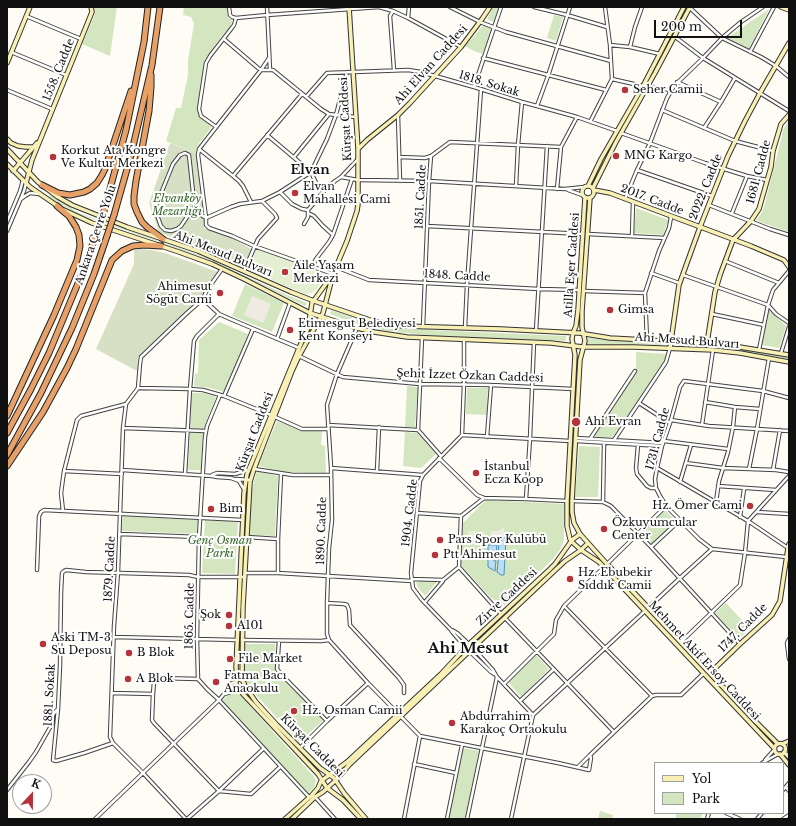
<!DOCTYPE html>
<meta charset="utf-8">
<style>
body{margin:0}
#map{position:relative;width:796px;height:826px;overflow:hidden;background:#fefcf4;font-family:"Libre Baskerville",serif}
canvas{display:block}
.frame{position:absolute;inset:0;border:8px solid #101010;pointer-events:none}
.legend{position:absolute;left:654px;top:762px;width:130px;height:52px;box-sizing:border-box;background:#fff;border:1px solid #9f9f9f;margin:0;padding:5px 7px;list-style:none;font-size:12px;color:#101010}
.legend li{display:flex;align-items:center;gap:8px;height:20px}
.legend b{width:20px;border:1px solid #9f9f9f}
.north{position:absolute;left:12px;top:774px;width:40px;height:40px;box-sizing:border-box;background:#fff;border:1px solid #9f9f9f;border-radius:50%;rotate:22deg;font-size:11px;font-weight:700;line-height:16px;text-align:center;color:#101010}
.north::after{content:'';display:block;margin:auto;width:14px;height:18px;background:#b5333b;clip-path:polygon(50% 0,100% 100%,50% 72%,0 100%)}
.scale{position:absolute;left:654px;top:20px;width:88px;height:18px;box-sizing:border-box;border:2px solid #101010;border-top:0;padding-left:5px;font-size:12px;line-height:14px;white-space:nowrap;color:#101010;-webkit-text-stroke:3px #fff;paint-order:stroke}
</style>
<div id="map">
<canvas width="796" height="826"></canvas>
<div class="frame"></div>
<ul class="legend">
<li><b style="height:5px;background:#f8f0b5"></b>Yol</li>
<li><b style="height:11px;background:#d4e6bf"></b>Park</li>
</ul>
<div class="north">K</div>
<div class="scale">200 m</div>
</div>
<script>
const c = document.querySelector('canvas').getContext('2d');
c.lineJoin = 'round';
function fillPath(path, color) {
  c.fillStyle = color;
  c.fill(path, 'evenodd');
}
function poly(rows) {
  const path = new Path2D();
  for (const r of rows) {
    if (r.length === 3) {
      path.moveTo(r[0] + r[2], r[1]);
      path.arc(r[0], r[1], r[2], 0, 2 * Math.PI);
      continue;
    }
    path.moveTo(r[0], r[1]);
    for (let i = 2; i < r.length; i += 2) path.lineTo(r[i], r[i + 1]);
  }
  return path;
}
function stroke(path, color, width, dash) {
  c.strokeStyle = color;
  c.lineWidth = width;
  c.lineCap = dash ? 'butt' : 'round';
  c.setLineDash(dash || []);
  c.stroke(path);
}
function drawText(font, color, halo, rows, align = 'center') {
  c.font = font + ' "Libre Baskerville",serif';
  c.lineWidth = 4;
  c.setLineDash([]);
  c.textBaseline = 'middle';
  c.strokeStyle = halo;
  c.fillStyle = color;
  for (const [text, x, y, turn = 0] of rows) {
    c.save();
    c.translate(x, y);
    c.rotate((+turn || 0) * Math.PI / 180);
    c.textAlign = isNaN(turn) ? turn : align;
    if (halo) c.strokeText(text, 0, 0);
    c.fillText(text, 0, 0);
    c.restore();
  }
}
const green = poly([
 [94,7,117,7,110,56,82,44,95,14],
 [184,7,227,7,227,14,228,14,229,19,231,19,232,23,228,30,226,31,215,45,205,60,198,109,198,113,200,116,210,125,211,128,197,146,196,153,166,141,176,108,181,108,188,75,188,61,194,23,191,17,183,15],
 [493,7,499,7,494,22,487,19],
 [769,9,749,49,727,38],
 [554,15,563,17,556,41,547,38],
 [483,25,492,29,483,54,474,51,465,46,475,35],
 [789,120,789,232,763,223,756,220,761,214,764,207,779,148,783,130],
 [50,195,79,213,202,256,287,295,307,303,305,306,250,279,202,257,79,214,60,204,49,197],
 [636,208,668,220,668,222,663,235,634,233],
 [245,284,284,303,272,332,232,316],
 [331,310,365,322,389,328,407,329,566,336,566,341,437,336,395,332,370,328,348,321,330,314],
 [769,310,784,324,786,327,779,348,762,345],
 [219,322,248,334,224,392,210,388,194,386,195,374,198,373,199,340],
 [588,338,617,341,663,344,663,345,587,344],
 [674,344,711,346,732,348,782,356,789,358,789,359,720,348,674,345],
 [636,352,667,354,666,359,613,437,595,438,595,435,636,372],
 [407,386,418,387,415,427,405,427],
 [467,388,488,388,487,415,466,414],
 [191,393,204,393,216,397,203,429,190,428],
 [277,421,300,430,322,431,321,445,325,446,326,473,284,472,258,466],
 [405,432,417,433,436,454,421,468,403,466],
 [190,433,203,433,201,470,188,470],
 [579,446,600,447,598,497,575,497],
 [257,471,278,476,275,536,249,535,252,489],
 [486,500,564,504,564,540,561,548,554,558,504,606,498,601,494,600,489,596,461,565,462,524],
 [665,510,676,521,652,544,641,532],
 [123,516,198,520,197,534,121,531],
 [205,520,238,522,235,574,202,573],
 [437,580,438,581,425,596,419,589,416,583,421,581],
 [726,603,750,629,739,639,715,613],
 [245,644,275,644,276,669,278,675,324,720,299,742,247,685,243,672],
 [536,655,549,669,521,697,508,682],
 [238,693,315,778,316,781,314,787,308,794,222,701,229,694],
 [463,748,479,751,465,819,448,819],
 [600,811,613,815,612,819,598,819],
 [676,813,703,813,700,819,676,819]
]);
const cemetery = poly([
 [170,143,196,153,204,214,204,228,232,238,251,249,243,267,159,232,149,203],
 [140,249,152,250,165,253,218,272,199,301,171,326,138,357,137,371,96,349,134,264,134,250]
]);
const pitch = poly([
 [257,248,323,274,320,285,316,290,312,293,305,294,248,270],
 [468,531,476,531,475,544,467,544],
 [478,531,485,532,484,544,477,544]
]);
const plaza = poly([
 [252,296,271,304,263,323,244,315],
 [504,528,504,539,496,545,490,545,491,532,492,531,497,531]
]);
const water = poly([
 [504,538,506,538,504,575,501,575,497,572,498,563,498,560,503,557,500,553,498,554,499,543,504,538],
 [497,544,496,556,494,559,494,561,496,561,495,569,496,569,495,571,488,567,488,545,495,545,497,544]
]);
const street = poly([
 [229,7,230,15,232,17,236,18],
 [267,7,270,70],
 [450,7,480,22,506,32,611,61],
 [534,7,567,15,607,27],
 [690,8,722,38,761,57,776,66,789,77],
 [393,11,390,16,394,70],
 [26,16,81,39],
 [236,18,267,15,379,7,393,11,408,18,461,47],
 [408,18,409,7],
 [674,36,703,58,789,111],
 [224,39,258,68,261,70,273,70,321,109,329,114,336,115,356,117],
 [610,45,630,47,660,54],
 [630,47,635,27,642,7],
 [11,52,66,75],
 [750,52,774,7],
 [269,58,261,70,199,149,198,155,206,218,206,225,209,228,232,236,254,246,333,274],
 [483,58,606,90],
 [612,79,647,87,671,90],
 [677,82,721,102],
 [474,87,501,7],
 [7,90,52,109],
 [306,97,327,73,408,70,421,72,474,87,522,102,537,106,577,117,617,131],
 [537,106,548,76,570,7],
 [662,110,735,141,773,151],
 [398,116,400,181],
 [590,122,612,79,610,45,605,7],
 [215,126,201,116,199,109,206,63,210,56,231,29,234,25,236,18],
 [704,128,721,102,735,78],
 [621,133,705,163,747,176,767,180],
 [267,135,311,172,317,185,324,191],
 [199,149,233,176,239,181,243,186,251,202],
 [294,157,329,114],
 [400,157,425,158,431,156,450,142,561,147],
 [637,170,712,196],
 [311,172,327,139,336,115,347,72],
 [233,176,302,94],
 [341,177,358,180,429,181,565,189,584,187],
 [516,186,518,145,522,102],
 [557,189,561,147,577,117],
 [568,190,582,195],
 [280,192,292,204,302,209,308,210],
 [21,199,25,196,30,193,39,194],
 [625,199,637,170,650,143,667,98,674,86,702,59,722,38,741,22,763,7],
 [709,205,770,229,789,235],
 [308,210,324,191,335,181,341,177,358,159],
 [195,211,187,217,181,226,177,229,171,231,165,230,161,226,158,218,156,205,158,200,162,191,173,164,180,155,185,153,189,155,195,211,206,218,231,207,240,204,262,201,280,192,311,172],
 [732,213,747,176],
 [308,214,310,214,314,216,323,226,333,235],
 [7,222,20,191,23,180],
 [304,224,308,217,308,210],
 [427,226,583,234],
 [7,231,24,191,26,183],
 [588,234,665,238],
 [632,236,633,202],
 [725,261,779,283],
 [312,267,316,259,329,242,333,235,352,179],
 [336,267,369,280,539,289,579,290],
 [244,271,258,239,277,218,275,214,262,201],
 [651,273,679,283],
 [683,275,768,305,776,314,789,323],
 [584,291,645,293],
 [203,299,219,314,228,318,299,348],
 [712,314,764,325],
 [423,327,429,181,431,156],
 [357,328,337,374,327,405,331,467,332,520,329,548,327,603,327,634,329,640,368,683,420,736,558,763,589,770,591,758,590,755],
 [465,328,467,285,481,89],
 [536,331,547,146],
 [277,339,290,303],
 [647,340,645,293,659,251,669,228,671,217],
 [759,350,768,305,773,290,779,283,789,271],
 [781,353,789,327],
 [299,356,343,377,420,384,491,385,573,389],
 [139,388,190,389,203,390,224,396,271,415],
 [220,395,207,426,205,437,199,537,197,639,198,679,207,689,219,700,309,797],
 [224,396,253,329],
 [705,402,735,407,760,409],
 [639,403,670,423],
 [275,417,302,429,328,429],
 [671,420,709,426,789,431],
 [328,425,418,430,441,456],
 [702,425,713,350],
 [123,428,205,431],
 [418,430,422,338],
 [462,435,464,384,464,339],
 [487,437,491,385],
 [576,438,663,443],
 [590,439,635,371],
 [614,440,666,362,670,348],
 [576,441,662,446],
 [664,441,728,449],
 [638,445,636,468,637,474,647,486,651,488,656,488],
 [439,458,477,495,484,498,526,499,567,501],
 [686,463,723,468,776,470,789,472],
 [331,468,423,475],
 [657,468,748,521,788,548],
 [254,469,293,475,331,475],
 [749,469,757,429,769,358],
 [122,470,212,476,217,477,231,478,239,481,245,491],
 [773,470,780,430],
 [64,471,122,474],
 [377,471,379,427],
 [185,474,190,389,194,341,197,336,219,314],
 [212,475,217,473,235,474,248,470],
 [236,479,251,480],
 [680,482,691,445],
 [718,486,776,490],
 [484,498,461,516,459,567,501,614],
 [526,499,530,438,534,342],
 [572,501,603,502,611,506,651,547,740,644],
 [603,502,604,443],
 [716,502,719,481,728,452,733,427,735,407],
 [63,511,61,493,64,471,77,420,81,416,126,404],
 [757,512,789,514],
 [417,513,461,516],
 [740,517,744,489],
 [120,534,199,537],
 [247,537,278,539],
 [651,547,680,520],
 [786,557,712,549,699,539,666,506,660,496,656,488,655,479,657,468,662,446,671,420,680,387,684,381,763,391,789,398],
 [607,564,666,506],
 [604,567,564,606,652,696,656,695,681,695,703,674],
 [37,570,39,516,41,512,44,510,243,520],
 [245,573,278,573,412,581],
 [278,573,278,539,281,474],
 [412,579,443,580,459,567],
 [425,602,443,581],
 [327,603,344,604,347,605,349,610,350,625,399,678,404,685,404,693],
 [648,608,680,578,712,549],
 [505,618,614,732],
 [452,630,457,633,473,648,493,670,497,677,533,715],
 [114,637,237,640],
 [789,639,787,643,789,659],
 [242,640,321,641,329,640],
 [279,641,277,669,280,673,327,721],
 [681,642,740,585,745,553,748,521,789,476],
 [494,674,491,672,466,648,453,633,451,630,422,600,413,588,411,573,420,481,423,475,462,435,570,441],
 [198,679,159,678,155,679,154,682,153,694,152,720,154,723,219,791,251,794,280,767],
 [504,684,554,634,556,620,564,606],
 [112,693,153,694],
 [225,694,236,690,239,689],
 [520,701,554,669],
 [113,743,84,753,56,761,53,760,58,709,60,666,61,593,62,573,64,571,66,570,86,572,189,575,198,577,245,577],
 [300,748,327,721,368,683],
 [765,760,774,750],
 [762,763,778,754],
 [414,764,456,773],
 [578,767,590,755,652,696],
 [786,787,789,791],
 [7,790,29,762,36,752,52,724,53,715,55,712,58,709],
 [783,790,789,783],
 [315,797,335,819],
 [726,813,740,819],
 [95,819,219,700,224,694,232,683,236,682],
 [186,819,143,773,113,743,110,737,114,626,118,572,123,428,126,404,138,388,140,364,141,357,187,313,203,299,207,290,222,269],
 [187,819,219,791,263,749],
 [404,819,420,736],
 [447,819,462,745],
 [467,819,497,677],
 [511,819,533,715,645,611],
 [707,819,709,813],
 [757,819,762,813],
 [783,819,789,815]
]);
const secondary = poly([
 [781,7,789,10],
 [7,63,30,7],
 [7,139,11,143,18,146,26,147,33,147],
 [7,149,38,182,58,197,72,205,127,227,198,251,291,292,314,301,373,321,402,326,501,329,579,333,610,338,721,344,789,355],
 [358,149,367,140,398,115,410,103,461,47,482,19,490,7],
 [7,164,30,187,59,207],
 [13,171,37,143],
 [26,183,32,160,90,17,92,12,91,7],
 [588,192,6],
 [588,186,601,159,643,86,684,7],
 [593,188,616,142,655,73,690,7],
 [594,190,610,193,751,246,784,260,789,267],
 [585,197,578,310,576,326,573,333,572,339,575,355,567,501,567,526,570,539,571,541,581,550,599,562,774,748],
 [590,198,582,311,582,327,585,341,580,360,572,501,572,512,574,523,580,534,607,564,754,720,778,744],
 [64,210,92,223,179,252,212,264,244,279,310,313,357,328,374,332,407,337,551,343,583,347,634,347,713,350,740,353,789,362],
 [707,343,715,292,720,275,733,240,751,221,759,209,771,167,773,151,781,124,789,115],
 [670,348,679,285,700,227,728,156,745,121,760,93,789,43],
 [710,673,740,644,772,615,780,601,788,548,789,544],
 [239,679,242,680,244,683,245,688,243,689,239,689,236,685,236,682,237,680,239,679],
 [237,680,236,667,244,493,247,474,299,348,308,328,312,303,333,274,347,241,357,211,358,204,358,149,349,7],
 [242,680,243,607,250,482,254,469,292,371,299,356,323,313,332,278],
 [245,686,256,702,277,725,320,768,334,778,344,793,366,819],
 [240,690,243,694,318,774,327,788,343,800,361,819],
 [780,749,5.5],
 [782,744,789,741],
 [784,752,789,757],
 [780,754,789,765],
 [285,819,312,795,318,788,321,781,347,762,441,674,468,645,549,570,555,564,572,540,580,534],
 [292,819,315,797,323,792,337,779,349,765,549,576,565,561,581,550,588,543]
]);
const highway = poly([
 [151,75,151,87,149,111,136,181,134,196,134,204,137,212,142,222,147,227,163,239],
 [42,185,58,193,70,195,84,192,90,189,97,183,102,175,105,169,131,91],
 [104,211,117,163,126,130,144,42,148,7],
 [114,215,131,155,152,65,160,7],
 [7,416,54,315,77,260,80,246,79,235,76,227,69,216,57,206],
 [7,433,31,389,49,353,81,276,97,232],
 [7,455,41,393,72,328,94,274,107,236],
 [7,466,43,412,67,368,76,349,112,260,122,251,133,246,144,245,161,246]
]);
const highwayBridge = poly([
 [97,232,104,211],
 [107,236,114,215]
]);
const markers = [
 [625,90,4,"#b5333b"],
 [616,156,4,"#b5333b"],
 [53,157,4,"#b5333b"],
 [295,193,4,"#b5333b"],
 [285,272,4,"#b5333b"],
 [220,293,4,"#b5333b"],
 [610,310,4,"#b5333b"],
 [290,330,4,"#b5333b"],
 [576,422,5,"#b5333b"],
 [476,473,4,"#b5333b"],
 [750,506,4,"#b5333b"],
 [211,509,4,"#b5333b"],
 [604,529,4,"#b5333b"],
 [440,540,4,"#b5333b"],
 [435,555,4,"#b5333b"],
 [570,579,4,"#b5333b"],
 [229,615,4,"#b5333b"],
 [229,626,4,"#b5333b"],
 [43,644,4,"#b5333b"],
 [129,653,4,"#b5333b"],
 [230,659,4,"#b5333b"],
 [128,679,4,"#b5333b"],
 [216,682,4,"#b5333b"],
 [294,711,4,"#b5333b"],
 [452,723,4,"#b5333b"]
];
const streetNames = [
 ["Ahi Elvan Caddesi",431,65,-48],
 ["1558. Cadde",59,70,-68],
 ["1818. Sokak",489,84,17],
 ["Kürşat Caddesi",346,119,-93],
 ["1681. Cadde",759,172,-75],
 ["2022. Cadde",706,187,-68],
 ["1851. Cadde",421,197,-87],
 ["2017. Cadde",652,200,21],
 ["Ankara Çevre Yolu",96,235,-71],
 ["Ahi Mesud Bulvarı",223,254,22],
 ["Atilla Eşer Caddesi",572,265,-86],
 ["1848. Cadde",457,276,3],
 ["Ahi Mesud Bulvarı",687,341,4],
 ["Şehit İzzet Özkan Caddesi",470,376,2],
 ["Kürşat Caddesi",255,432,-69],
 ["1731. Cadde",658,439,-75],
 ["1904. Cadde",410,513,-83],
 ["1890. Cadde",322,531,-88],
 ["1879. Cadde",110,569,-87],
 ["Zirve Caddesi",507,597,-43],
 ["1865. Cadde",190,616,-89],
 ["1747. Cadde",743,628,-45],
 ["Mehmet Akif Ersoy Caddesi",704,661,47],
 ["1881. Sokak",50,695,-87],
 ["Kürşat Caddesi",312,746,45]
];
const poiNames = [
 ["Seher Camii",633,90],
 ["Korkut Ata Kongre",61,151],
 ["Ve Kultur Merkezi",61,164],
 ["MNG Kargo",624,156],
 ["Elvan",303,187],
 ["Mahallesi Cami",303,200],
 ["Aile Yaşam",293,266],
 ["Merkezi",293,279],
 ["Ahimesut",212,287,"right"],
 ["Sögüt Cami",212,300,"right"],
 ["Gimsa",618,310],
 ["Etimesgut Belediyesi",298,324],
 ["Kent Konseyi",298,337],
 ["Ahi Evran",585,422],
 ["İstanbul",484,467],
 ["Ecza Koop",484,480],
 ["Hz. Ömer Cami",742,506,"right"],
 ["Bim",219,509],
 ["Özkuyumcular",612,523],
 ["Center",612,536],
 ["Pars Spor Kulübü",448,540],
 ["Ptt Ahimesut",443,555],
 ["Hz. Ebubekir",578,573],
 ["Sıddık Camii",578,586],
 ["Şok",221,615,"right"],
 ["A101",237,626],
 ["Aski TM-3",51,638],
 ["Su Deposu",51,651],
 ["B Blok",137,653],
 ["File Market",238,659],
 ["Fatma Bacı",224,676],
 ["Anaokulu",224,689],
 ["A Blok",136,679],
 ["Hz. Osman Camii",302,711],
 ["Abdurrahim",460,717],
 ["Karakoç Ortaokulu",460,730]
];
const parkNames = [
 ["Elvanköy",177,199],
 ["Mezarlığı",177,212],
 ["Genç Osman",220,541],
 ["Parkı",220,554]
];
const quarterNames = [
 ["Elvan",310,170]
];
const districtNames = [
 ["Ahi Mesut",468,649]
];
fillPath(green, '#d4e6bf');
fillPath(cemetery, '#d7e0c5');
fillPath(pitch, '#e4eed0');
fillPath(plaza, '#efebe2');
fillPath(water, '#bddef1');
stroke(water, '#4a93c2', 1);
stroke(street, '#434343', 4.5);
stroke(secondary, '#323232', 5.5);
stroke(highway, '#212121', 7);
stroke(street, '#fff', 2.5);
stroke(secondary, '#f8f0b5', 3.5);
stroke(highway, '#e7a168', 5);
stroke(highwayBridge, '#212121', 7, []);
stroke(highwayBridge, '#e7a168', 5);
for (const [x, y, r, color] of markers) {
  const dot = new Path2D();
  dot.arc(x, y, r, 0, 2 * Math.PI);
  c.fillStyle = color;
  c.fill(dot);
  stroke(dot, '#fff', 1.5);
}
drawText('11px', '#101010', '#fff', streetNames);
drawText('11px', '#101010', '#fff', poiNames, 'left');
drawText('italic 11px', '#326325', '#fff', parkNames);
drawText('bold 13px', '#101010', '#fff', quarterNames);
drawText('bold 15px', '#101010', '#fff', districtNames);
</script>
